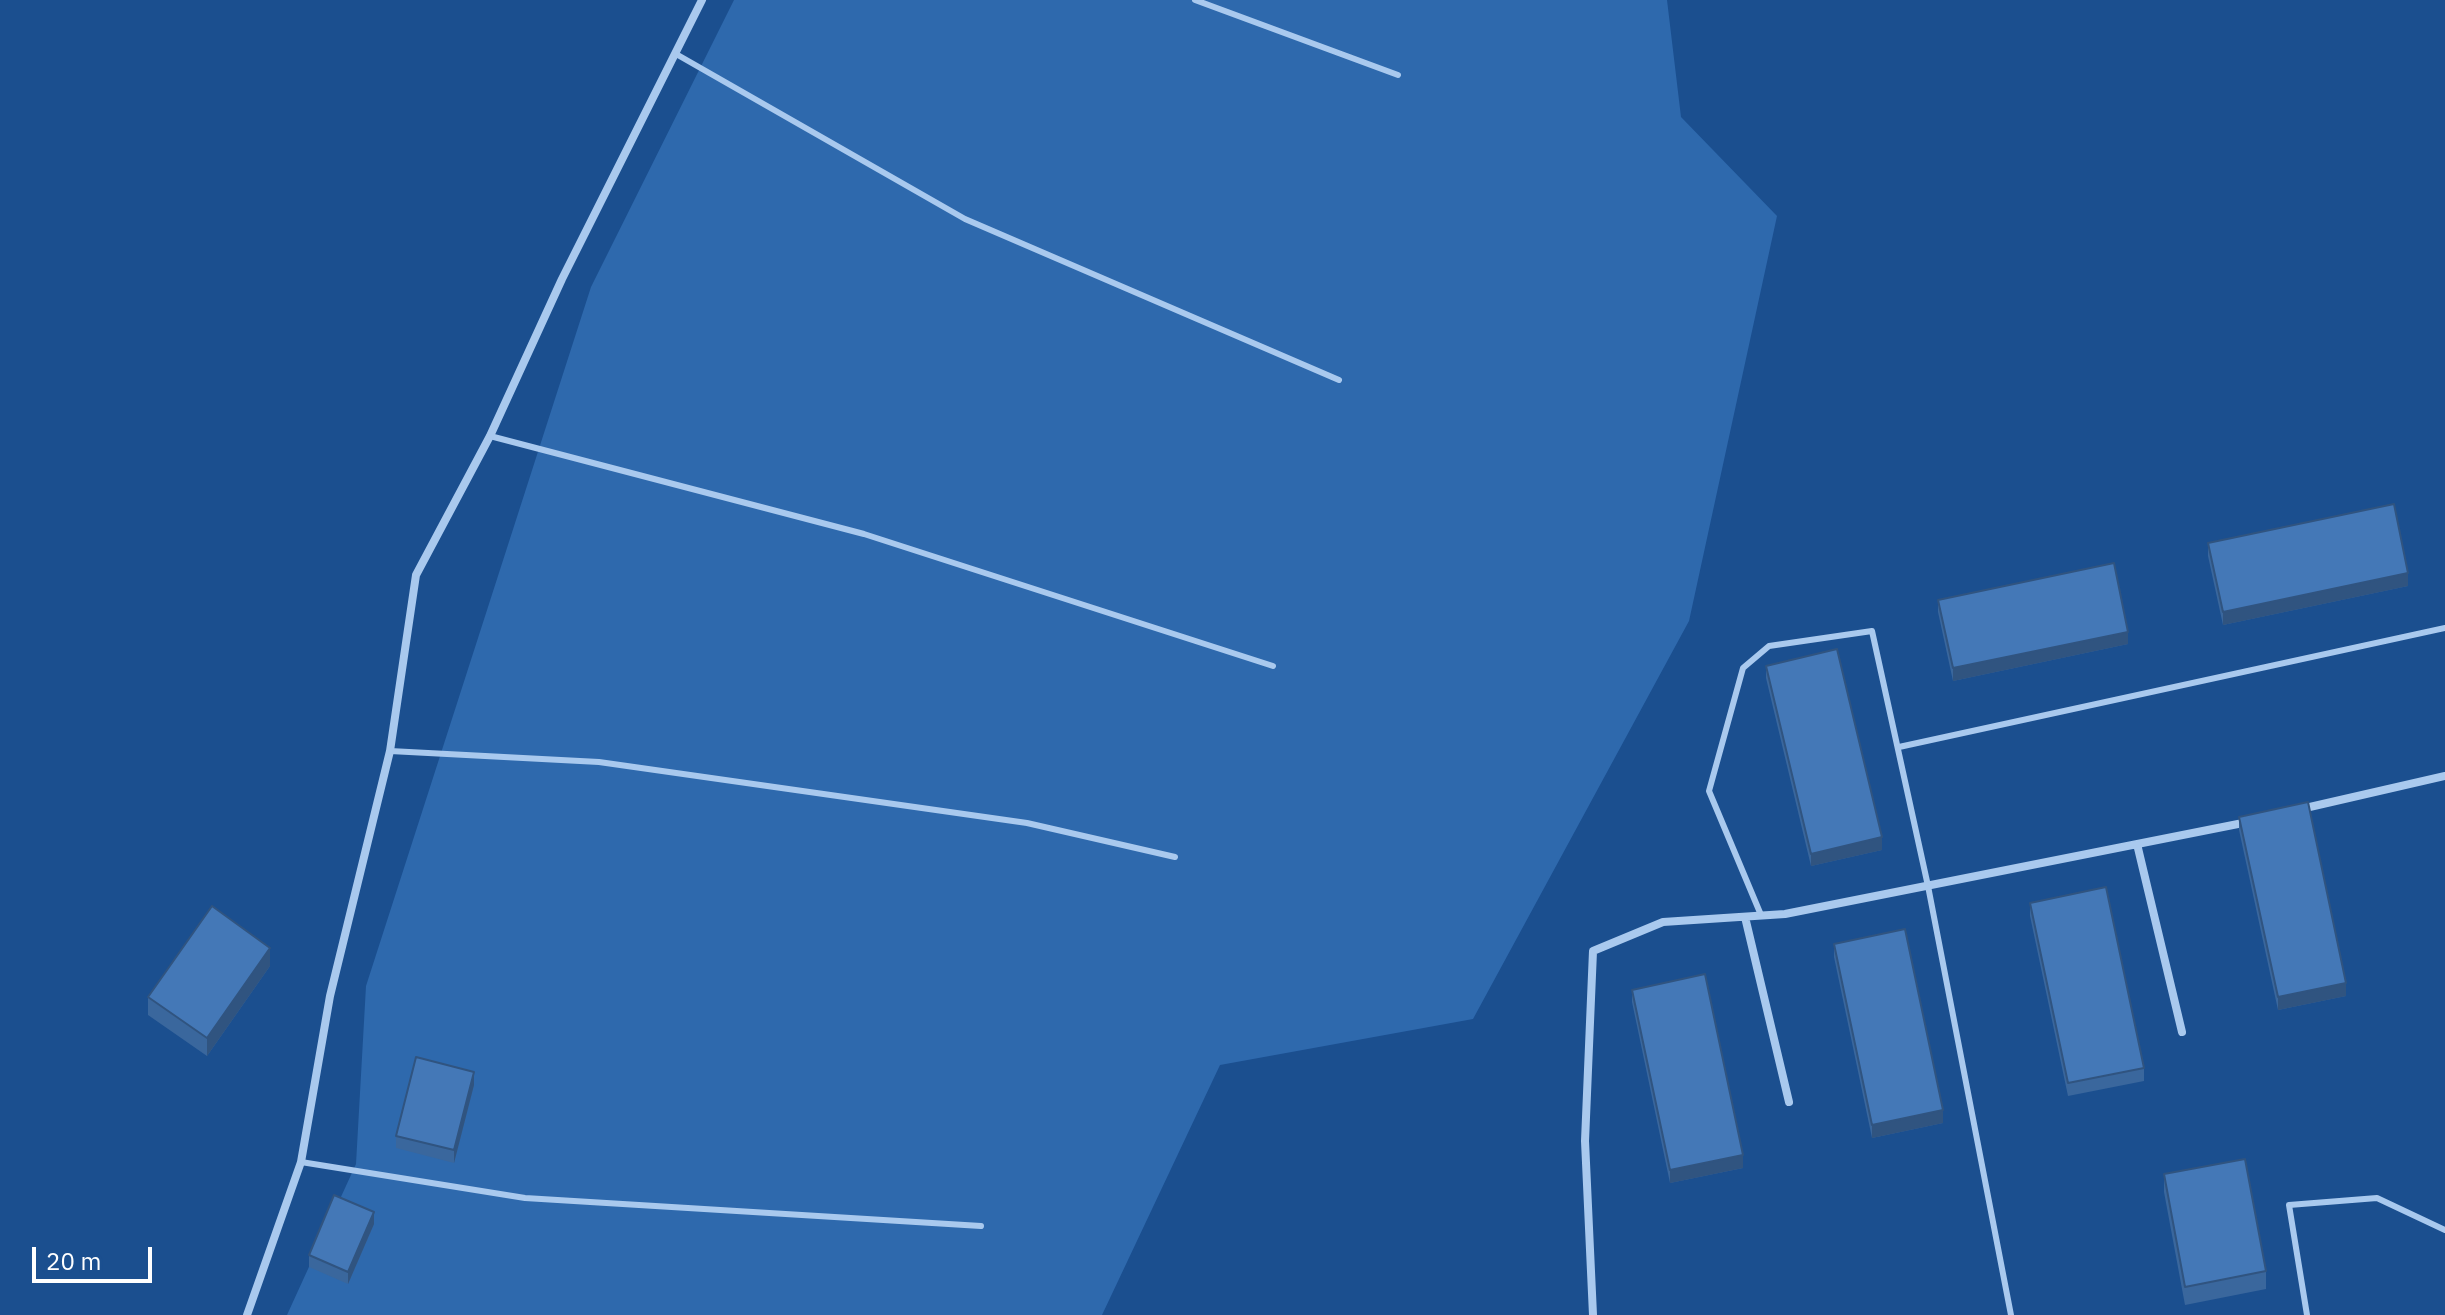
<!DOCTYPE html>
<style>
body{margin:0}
#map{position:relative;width:2445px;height:1315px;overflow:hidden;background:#1b4f8f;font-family:"IBM Plex Sans",sans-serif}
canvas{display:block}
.scale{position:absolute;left:32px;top:1247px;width:120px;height:36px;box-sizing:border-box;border:4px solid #fff;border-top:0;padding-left:10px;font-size:24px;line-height:28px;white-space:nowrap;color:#fff;-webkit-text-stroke:6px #1b4f8f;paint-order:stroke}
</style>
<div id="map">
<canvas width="2445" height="1315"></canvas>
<div class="scale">20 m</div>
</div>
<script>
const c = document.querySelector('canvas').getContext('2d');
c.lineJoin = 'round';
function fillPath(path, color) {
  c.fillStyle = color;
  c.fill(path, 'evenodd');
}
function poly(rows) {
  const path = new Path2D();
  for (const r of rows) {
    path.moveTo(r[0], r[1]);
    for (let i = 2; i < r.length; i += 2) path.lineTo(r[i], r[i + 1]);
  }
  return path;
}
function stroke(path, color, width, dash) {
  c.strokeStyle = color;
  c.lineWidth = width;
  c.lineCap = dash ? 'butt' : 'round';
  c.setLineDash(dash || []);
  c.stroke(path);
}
const green = poly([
 [734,0,1667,0,1681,117,1777,216,1689,621,1473,1019,1220,1065,1102,1315,287,1315,356,1164,366,986,591,287]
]);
const service = poly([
 [1195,0,1398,75],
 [676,54,965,219,1339,380],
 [490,436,864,534,1273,666],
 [1899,747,2445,628],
 [390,751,599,762,1027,823,1175,857],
 [1761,915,1709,791,1743,668,1769,646,1872,631,1928,886,2011,1315],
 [301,1162,525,1198,981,1226],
 [2307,1315,2289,1205,2377,1198,2445,1230]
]);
const minor = poly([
 [2301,809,2445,776],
 [2137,844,2182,1032],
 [1745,917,1789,1102],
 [247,1315,301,1162,330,996,390,751,416,575,490,436,562,279,702,0],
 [1593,1315,1585,1141,1593,951,1663,922,1785,914,2248,822]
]);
const wall = poly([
 [2208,543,2408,586,2223,625,2208,556],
 [1938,600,2128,644,1953,681,1938,612],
 [1766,666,1882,850,1811,866,1766,678],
 [2239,817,2346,996,2278,1010,2239,830],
 [2030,903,2144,1068,2144,1081,2068,1096,2030,916],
 [1834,944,1943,1123,1872,1138,1834,957],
 [270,966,207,1056,148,1015,148,997],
 [1632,990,1743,1168,1670,1183,1632,1002],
 [474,1085,454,1163,396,1148,396,1136],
 [2164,1174,2266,1271,2266,1289,2185,1305,2164,1192],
 [374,1224,348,1284,309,1267,309,1255]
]);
const shadedWall = poly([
 [2408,573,2408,586,2223,625,2223,612],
 [2128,632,2128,644,1953,681,1953,668],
 [1882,837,1882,850,1811,866,1811,854],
 [270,948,270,966,207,1056,207,1038],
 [2346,983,2346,996,2278,1010,2278,997],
 [474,1072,474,1085,454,1163,454,1150],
 [1943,1110,1943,1123,1872,1138,1872,1125],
 [1743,1155,1743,1168,1670,1183,1670,1170],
 [374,1212,374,1224,348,1284,348,1272]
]);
const building = poly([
 [2394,504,2408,573,2223,612,2208,543,2394,504],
 [2114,563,2128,632,1953,668,1938,600,2114,563],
 [1837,649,1882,837,1811,854,1766,666,1837,649],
 [2308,802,2346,983,2278,997,2239,817,2308,802],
 [2106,887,2144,1068,2068,1083,2030,903,2106,887],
 [212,906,270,948,207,1038,148,997,212,906],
 [1905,929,1943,1110,1872,1125,1834,944,1905,929],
 [1705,974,1743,1155,1670,1170,1632,990,1705,974],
 [416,1057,474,1072,454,1150,396,1136,416,1057],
 [2245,1159,2266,1271,2185,1287,2164,1174,2245,1159],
 [334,1195,374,1212,348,1272,309,1255,334,1195]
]);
fillPath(green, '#2e69ad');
stroke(service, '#a9c9ee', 6);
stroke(minor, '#a9c9ee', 8);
fillPath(wall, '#3a679d');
fillPath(shadedWall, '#305480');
fillPath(building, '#4478b7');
stroke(building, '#305480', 2);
</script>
